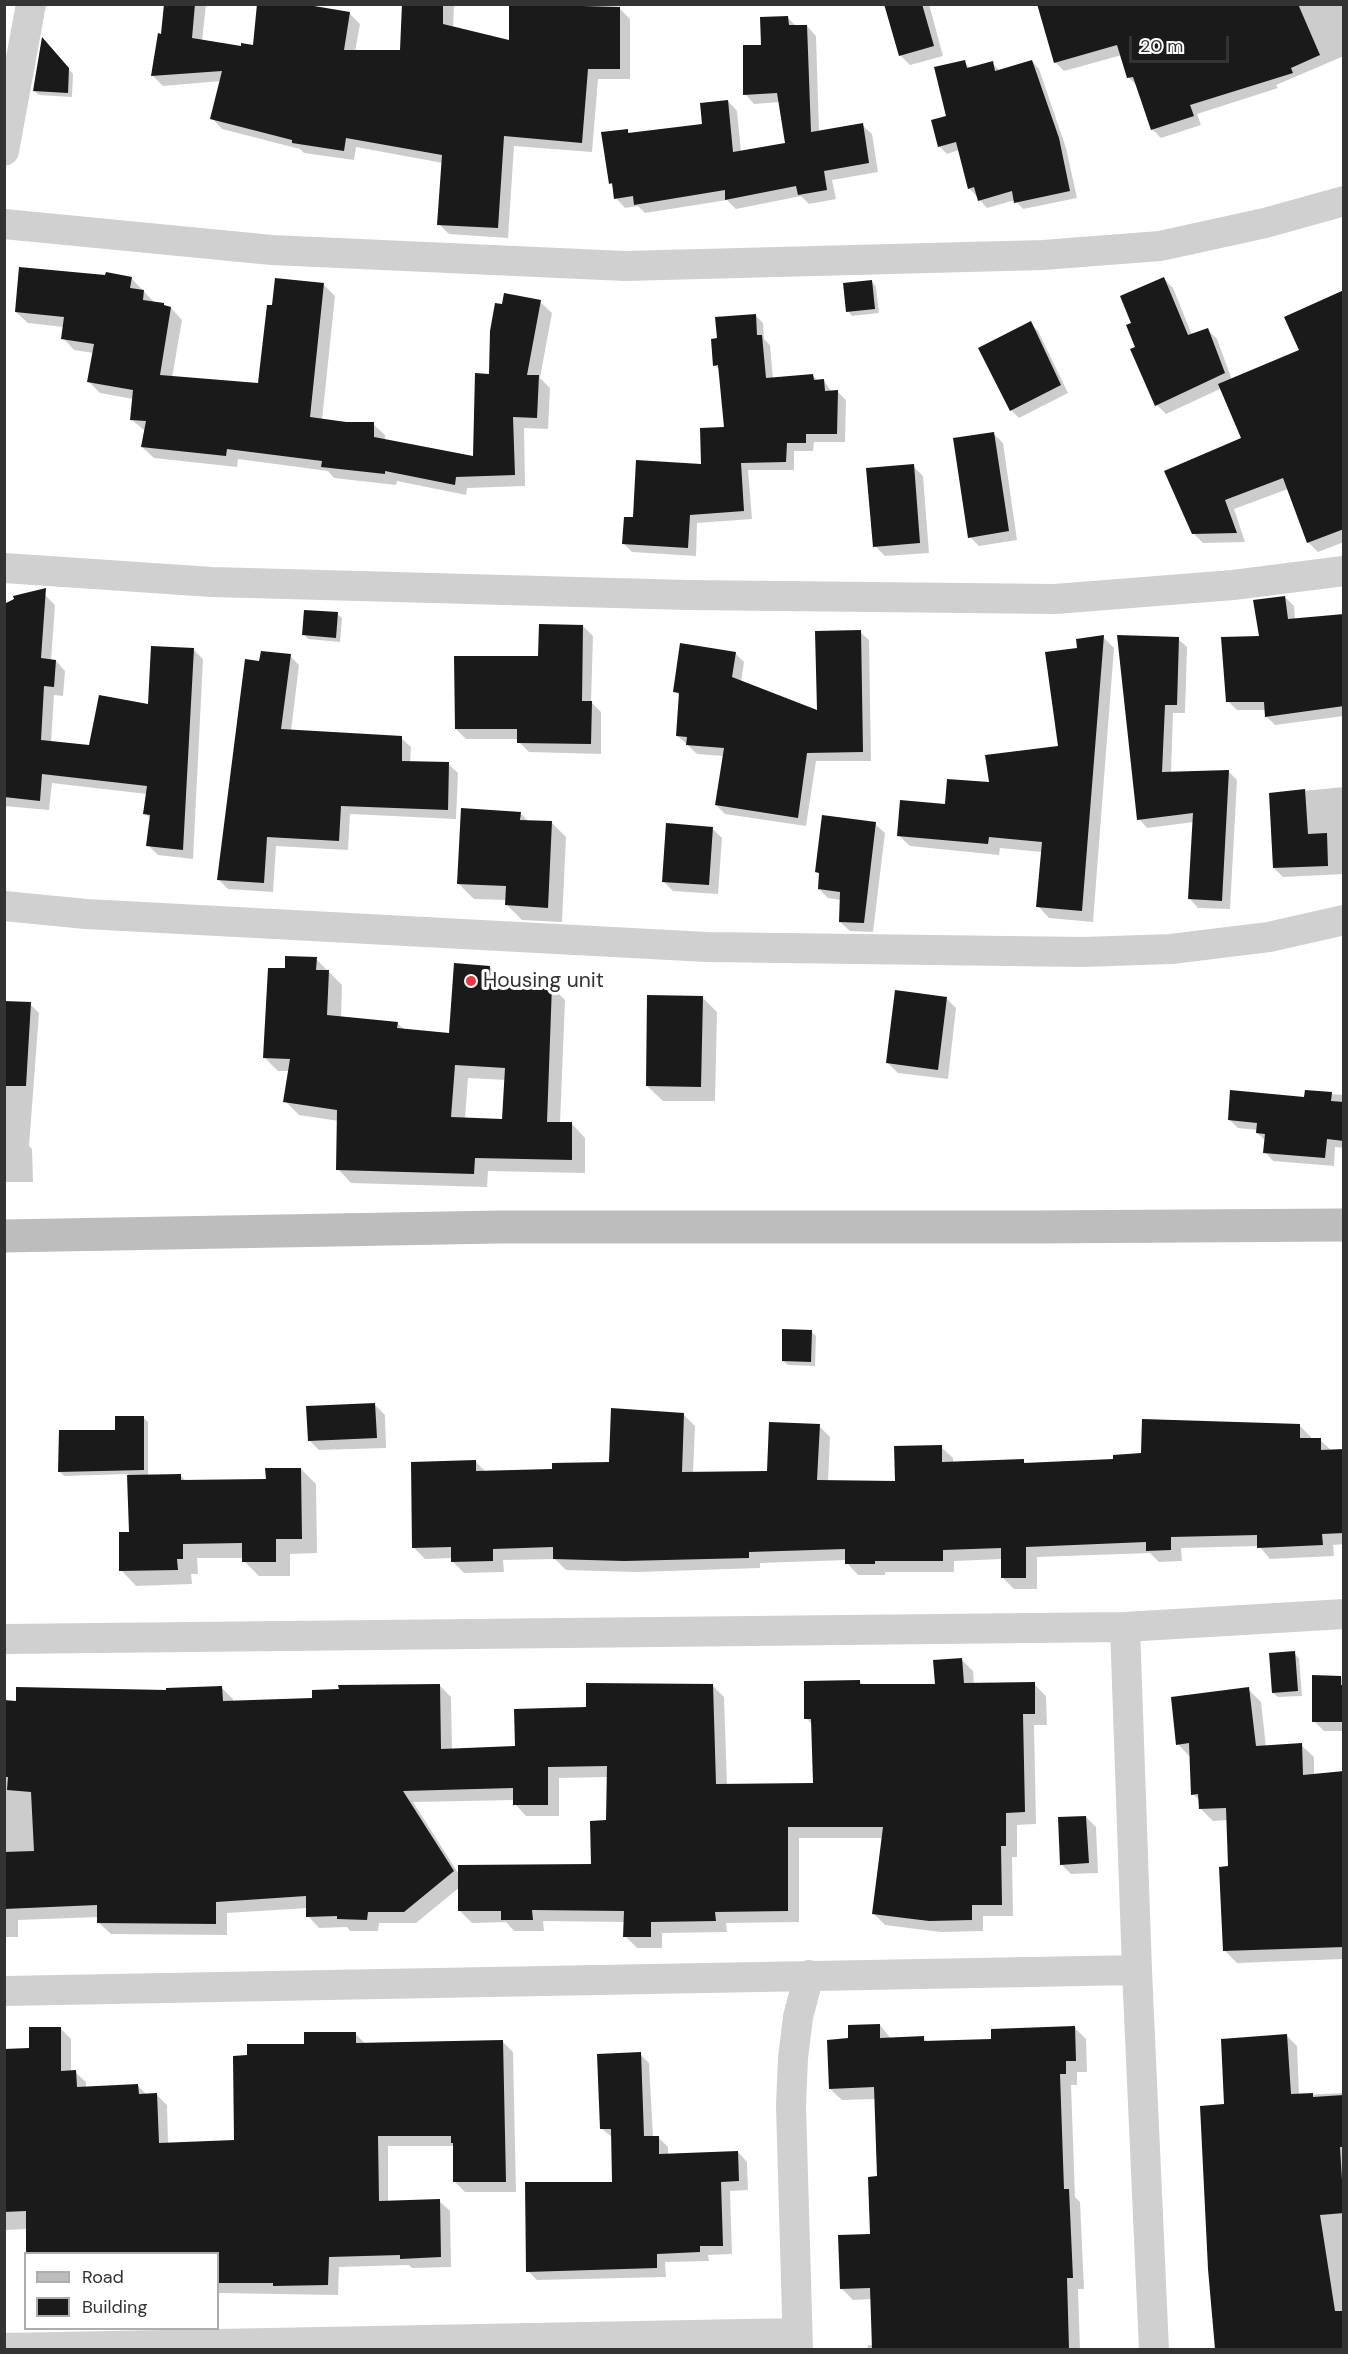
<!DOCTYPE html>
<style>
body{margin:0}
#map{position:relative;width:1348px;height:2354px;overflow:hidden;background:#fff;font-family:"DM Sans",sans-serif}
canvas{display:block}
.frame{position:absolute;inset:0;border:6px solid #333;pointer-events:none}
.legend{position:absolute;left:24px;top:2252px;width:195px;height:78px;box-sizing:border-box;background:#fff;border:2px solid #adadad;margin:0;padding:8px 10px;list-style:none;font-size:18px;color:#333}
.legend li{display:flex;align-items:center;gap:12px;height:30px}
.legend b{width:30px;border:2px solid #adadad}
.scale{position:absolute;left:1129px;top:36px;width:100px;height:27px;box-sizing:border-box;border:3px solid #333;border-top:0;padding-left:8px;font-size:18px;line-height:21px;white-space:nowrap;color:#333;-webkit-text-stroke:4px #fff;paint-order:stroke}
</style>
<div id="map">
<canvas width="1348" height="2354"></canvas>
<div class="frame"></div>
<ul class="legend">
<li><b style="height:8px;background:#bdbdbd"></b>Road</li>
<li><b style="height:16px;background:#1a1a1a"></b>Building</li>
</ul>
<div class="scale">20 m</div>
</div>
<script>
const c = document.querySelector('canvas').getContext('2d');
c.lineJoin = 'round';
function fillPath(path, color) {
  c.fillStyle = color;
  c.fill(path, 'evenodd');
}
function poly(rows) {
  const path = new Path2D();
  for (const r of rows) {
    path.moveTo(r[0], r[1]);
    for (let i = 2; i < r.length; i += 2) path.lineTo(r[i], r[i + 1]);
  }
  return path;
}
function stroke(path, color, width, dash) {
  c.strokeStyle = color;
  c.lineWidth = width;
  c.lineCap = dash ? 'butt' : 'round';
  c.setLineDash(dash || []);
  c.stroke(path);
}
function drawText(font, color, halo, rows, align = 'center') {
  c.font = font + ' "DM Sans",sans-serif';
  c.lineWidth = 6;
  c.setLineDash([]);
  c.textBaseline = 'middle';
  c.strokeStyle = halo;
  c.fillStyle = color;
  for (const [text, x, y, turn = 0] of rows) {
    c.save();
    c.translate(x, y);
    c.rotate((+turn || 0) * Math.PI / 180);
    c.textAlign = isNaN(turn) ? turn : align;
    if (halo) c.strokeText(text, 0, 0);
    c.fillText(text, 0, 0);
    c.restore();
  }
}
const shadow = poly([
 [165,4,206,4,202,42,242,48,254,46,349,13,360,24,355,52,402,52,404,4,454,4,453,28,511,42,511,4,569,4,569,8,620,9,630,19,630,79,598,79,592,152,514,146,508,238,449,234,439,224,443,163,356,147,354,160,304,153,300,149,222,129,212,118,221,81,163,86,153,76,162,36],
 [886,4,929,4,943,56,910,65,900,55],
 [1210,4,1344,4,1344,56,1276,85,1278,88,1197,114,1201,125,1161,138,1152,129,1137,86,1129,78,1122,55,1064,71,1055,62],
 [788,18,797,27,807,26,816,36,819,132,862,125,872,134,878,172,832,180,836,199,809,204,801,196,736,209,727,200,645,213,638,206,625,208,616,198,615,188,610,183,627,131,631,134,704,125,728,101,737,111,741,152,786,144,780,102,754,104,745,94,763,46],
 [43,40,73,74,72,97,39,95,34,91],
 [1032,61,1039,69,1066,148,1077,198,1023,209,1015,200,987,208,969,188,959,150,947,154,939,146,964,62,971,69,992,63,1000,71],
 [131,278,155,303,171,308,182,320,172,378,259,385,274,307,323,284,335,296,322,420,373,424,385,435,385,440,475,458,490,375,540,302,552,313,540,378,550,388,548,429,524,428,525,486,467,488,466,495,397,481,396,485,334,478,328,471,238,459,237,467,154,458,142,447,145,431,131,419,133,399,100,393,89,382,94,353,74,350,63,338,64,327,28,323,16,312],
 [1164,279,1173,288,1192,335,1208,330,1217,339,1232,380,1301,351,1344,291,1344,542,1318,552,1308,542,1288,489,1234,509,1245,542,1203,543,1193,533,1243,438,1222,388,1166,414,1157,405,1137,347,1133,324],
 [872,282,876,287,879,313,852,316,848,311],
 [755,315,763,323,764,339,770,345,773,379,813,376,819,381,824,381,832,392,837,391,846,400,845,442,814,442,813,451,794,451,794,470,748,470,752,519,697,523,696,556,632,552,624,544,634,519,702,465,726,429,720,370,714,365,718,340],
 [1030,323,1038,331,1068,393,1019,418,1011,410],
 [993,433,1003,443,1017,540,979,546,970,537],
 [913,466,923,476,929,553,885,556,875,546],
 [45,595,55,605,51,661,56,661,65,671,63,696,54,695,51,743,90,747,150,706,194,650,203,659,193,859,158,855,148,845,151,819,145,813,147,794,52,783,49,810,4,806,4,635],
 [1285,597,1294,606,1295,620,1344,615,1344,716,1275,725,1266,716,1266,710,1237,710,1228,701,1260,637],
 [337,614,342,618,340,642,308,639,304,634],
 [583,626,593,636,591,702,601,712,601,754,529,752,519,742,519,739,466,739,456,729,540,657],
 [860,632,869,640,871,761,816,761,806,826,725,814,716,805,724,756,697,754,678,736,681,697,675,691,735,653,744,662,741,682,818,713],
 [1103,637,1114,648,1093,922,1049,918,1038,906,1042,852,1000,848,999,855,910,846,898,835,946,805,1060,747,1078,649],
 [1178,639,1187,647,1185,713,1173,713,1171,773,1229,772,1237,780,1230,909,1198,908,1190,899,1194,822,1147,828,1139,819],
 [290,656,299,665,291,731,401,738,411,747,410,763,448,764,458,773,456,819,350,814,348,850,276,846,273,892,228,889,218,879,260,663],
 [1344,787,1344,874,1283,877,1274,868,1271,794],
 [520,813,528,821,551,822,566,837,562,922,522,920,507,905,507,900,474,899,459,884],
 [875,824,885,833,873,932,850,931,840,922,841,900,828,898,819,889,821,876,817,872],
 [712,828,722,838,718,894,673,891,663,881],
 [316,959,342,985,341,1018,397,1023,405,1030,451,1035,490,967,503,981,503,985,552,987,565,1000,560,1124,572,1124,585,1138,585,1173,488,1171,487,1187,351,1183,338,1169,339,1121,299,1115,285,1101,290,1071,278,1071,264,1057,286,969],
 [468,1078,506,1080,504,1120,465,1119],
 [702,997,717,1012,715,1101,663,1101,647,1086],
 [946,998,956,1008,948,1079,898,1073,888,1063],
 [4,1002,30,1004,39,1013,29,1146,32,1149,33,1182,4,1182],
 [1306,1092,1344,1095,1344,1148,1335,1147,1334,1166,1273,1161,1265,1152,1266,1141,1257,1133,1258,1130,1238,1128,1229,1119,1305,1098],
 [811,1331,816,1336,815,1366,788,1365,783,1361],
 [375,1405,385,1415,386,1448,319,1450,309,1440],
 [683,1414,695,1426,693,1473,768,1473,819,1426,830,1437,828,1482,896,1482,941,1447,953,1458,953,1463,1023,1461,1027,1464,1115,1460,1300,1426,1311,1437,1311,1440,1320,1440,1332,1451,1344,1450,1344,1544,1333,1545,1334,1556,1270,1559,1259,1546,1181,1548,1182,1561,1159,1562,1150,1553,1037,1557,1037,1589,1014,1589,1002,1577,1002,1559,954,1561,954,1572,885,1572,885,1575,858,1575,847,1563,847,1560,760,1563,760,1568,637,1572,566,1570,555,1559,503,1560,504,1572,464,1573,453,1562,453,1558,425,1559,414,1548,476,1462,486,1472,553,1470,611,1464],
 [143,1417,148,1422,148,1476,180,1475,187,1482,267,1481,301,1469,316,1484,317,1553,290,1554,290,1576,259,1576,244,1561,244,1558,197,1558,198,1574,191,1574,192,1584,136,1586,121,1570,130,1534,128,1474,64,1476,59,1471,116,1431],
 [1294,1653,1299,1658,1302,1696,1278,1697,1273,1693],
 [962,1660,973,1671,974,1685,1034,1684,1046,1696,1047,1725,1034,1725,1036,1824,1017,1825,1017,1857,1012,1857,1013,1916,983,1916,983,1931,941,1932,885,1925,873,1913,883,1838,799,1838,799,1922,726,1923,727,1932,662,1933,662,1948,637,1948,625,1936,625,1922,543,1921,544,1931,514,1931,506,1922,472,1923,460,1911,460,1887,416,1923,379,1923,378,1931,350,1931,347,1927,319,1928,308,1916,308,1908,227,1913,227,1935,111,1934,99,1923,99,1917,18,1920,18,1937,4,1937,4,1702,221,1687,233,1699,233,1703,313,1700,439,1685,451,1697,452,1750,517,1747,588,1709,713,1686,724,1697,727,1785,814,1785,813,1725,806,1718,859,1681,863,1685,936,1685],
 [608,1777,607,1822,592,1866,460,1876,413,1802,515,1800,515,1804,526,1816,559,1816,559,1778],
 [1340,1677,1344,1680,1344,1731,1324,1731,1314,1721],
 [1248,1689,1261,1702,1266,1747,1301,1745,1314,1757,1314,1776,1344,1772,1344,1959,1237,1963,1224,1950,1230,1868,1228,1820,1213,1821,1200,1808,1200,1801,1193,1794,1190,1757,1178,1744],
 [1086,1817,1096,1827,1098,1873,1071,1874,1061,1864],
 [880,2025,891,2039,923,2038,928,2042,993,2040,1075,2028,1086,2039,1087,2072,1077,2072,1077,2085,1071,2085,1075,2197,1080,2202,1084,2289,1078,2289,1080,2350,868,2350,868,2345,873,2345,872,2299,853,2300,841,2288,871,2235,879,2178,876,2099,842,2100,830,2089,850,2040],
 [60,2028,71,2039,71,2072,75,2072,86,2082,86,2088,137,2085,147,2095,156,2094,167,2105,168,2144,236,2141,248,2057,355,2034,366,2044,503,2042,513,2052,516,2192,465,2192,455,2182,455,2146,388,2146,388,2202,439,2201,450,2211,451,2267,412,2268,409,2265,339,2267,338,2295,218,2293,218,2254,28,2254,27,2229,4,2230,4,2051,31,2050],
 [1287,2036,1297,2046,1299,2095,1344,2093,1344,2350,1218,2350,1209,2269,1226,2106],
 [640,2054,649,2063,653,2137,658,2137,668,2147,668,2156,738,2152,747,2162,748,2190,730,2191,732,2254,708,2255,709,2261,665,2262,666,2277,537,2280,528,2271,614,2183,613,2138,602,2129]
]);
const building = poly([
 [164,4,195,4,192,38,241,46,241,43,253,45,257,4,302,4,350,12,344,50,400,50,402,4,443,4,443,24,509,40,509,4,620,7,620,69,588,69,582,143,504,136,498,228,437,225,442,155,346,138,344,151,292,143,292,140,210,119,222,71,151,76,158,33,161,34],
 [884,4,922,4,934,46,899,56],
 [1037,4,1298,4,1320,55,1291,68,1293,73,1190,105,1194,116,1151,130,1133,77,1127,78,1117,45,1054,63],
 [788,16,789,25,807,25,811,132,863,123,869,163,824,171,827,190,798,195,796,186,725,200,725,190,634,205,633,196,614,199,612,183,609,184,601,132,628,129,628,133,702,124,700,103,728,100,733,152,785,143,777,93,743,95,743,45,761,45,760,17],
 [42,37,69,68,68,93,33,91],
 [965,60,967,68,993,61,995,71,1032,60,1059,138,1070,191,1014,203,1012,191,978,201,974,187,968,189,956,142,938,147,931,120,946,116,934,67],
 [19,267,105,275,106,272,132,277,130,288,144,290,143,300,164,303,164,305,171,307,160,375,258,383,267,305,272,305,275,278,324,283,310,417,346,422,374,422,374,437,473,456,475,373,489,374,490,331,495,303,502,304,504,293,541,300,527,375,539,375,537,418,513,417,515,475,456,477,455,485,385,471,385,474,321,467,322,461,227,449,226,456,141,447,146,421,130,420,133,390,87,382,94,344,61,339,64,317,15,312],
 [1164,277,1188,335,1208,328,1225,373,1155,406,1130,349,1135,347,1126,325,1131,323,1120,296],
 [872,280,875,309,846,312,843,283],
 [1344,290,1344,529,1307,543,1283,478,1225,500,1237,533,1192,534,1164,471,1241,438,1218,384,1299,350,1284,317],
 [756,314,757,335,762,335,766,378,813,374,814,380,824,379,825,391,838,390,837,434,806,434,806,443,787,443,786,462,741,463,744,511,690,515,688,548,622,544,624,517,633,517,636,460,701,464,700,428,724,427,718,365,713,366,711,339,717,338,715,317],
 [1031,321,1061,385,1010,411,978,348],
 [994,432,1009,531,968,538,953,438],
 [914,464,920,543,873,547,866,468],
 [46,588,41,658,56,660,54,687,44,686,41,740,89,745,99,695,148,704,151,646,194,648,183,850,146,846,150,815,143,814,147,786,42,774,40,801,4,797,4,604,14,599,13,596],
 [1285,596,1288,619,1344,614,1344,706,1265,717,1264,702,1226,702,1221,637,1259,636,1253,600],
 [304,610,338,612,336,638,302,635],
 [539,624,583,625,582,701,592,701,591,744,517,743,517,729,455,729,454,656,538,656],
 [861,630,863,752,807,753,798,818,715,805,724,748,686,745,687,737,676,736,679,693,673,692,680,643,736,652,732,677,817,710,815,631],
 [1104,635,1082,911,1036,907,1042,842,989,837,988,844,897,836,900,800,945,804,947,779,989,782,985,755,1058,746,1045,652,1077,648,1076,639],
 [1117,635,1179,637,1177,705,1165,705,1162,772,1229,770,1222,901,1188,899,1193,813,1137,820],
 [261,651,291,654,281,729,402,736,402,761,449,762,448,810,341,806,339,841,267,837,264,883,217,880,245,659,259,661],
 [1305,789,1308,834,1327,833,1328,866,1273,868,1269,793],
 [461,808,521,812,520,820,552,821,548,908,505,905,506,886,457,884],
 [822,815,876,822,864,923,839,922,840,892,818,889,819,873,815,872],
 [666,823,713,827,709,885,662,882],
 [285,956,317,957,316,970,329,970,327,1015,398,1022,397,1028,449,1033,454,963,490,966,489,983,552,985,547,1122,572,1122,572,1160,475,1158,474,1174,336,1170,337,1110,283,1102,290,1059,263,1058,268,968,285,968],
 [455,1065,505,1068,502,1119,451,1117],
 [895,990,947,997,938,1070,886,1063],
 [647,995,703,996,701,1087,646,1086],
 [4,1001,31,1002,26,1086,4,1086],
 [1230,1090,1304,1097,1305,1090,1332,1092,1331,1101,1344,1102,1344,1141,1327,1139,1325,1158,1263,1153,1265,1134,1256,1133,1257,1123,1228,1120],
 [782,1329,812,1330,811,1362,782,1361],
 [375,1403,377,1438,308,1441,306,1406],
 [611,1408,684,1413,682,1472,767,1471,769,1422,820,1424,817,1480,895,1481,894,1446,942,1445,942,1462,1024,1459,1024,1463,1113,1459,1113,1455,1141,1453,1142,1419,1300,1424,1300,1438,1321,1438,1321,1450,1344,1449,1344,1533,1322,1534,1323,1545,1257,1548,1257,1535,1171,1537,1171,1550,1146,1551,1146,1542,1026,1547,1026,1578,1001,1578,1001,1548,943,1550,943,1561,875,1561,875,1564,845,1564,845,1549,749,1552,749,1558,624,1561,553,1559,553,1547,493,1549,493,1561,451,1562,451,1547,412,1548,411,1462,476,1460,476,1471,552,1469,552,1463,609,1462],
 [115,1416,144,1416,144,1470,58,1472,59,1430,115,1430],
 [265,1468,301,1468,302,1539,276,1539,276,1562,242,1562,242,1543,183,1544,183,1559,177,1559,178,1570,119,1571,119,1532,129,1532,127,1475,181,1474,181,1480,266,1479],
 [1295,1651,1298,1691,1272,1693,1269,1653],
 [962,1658,964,1683,1035,1682,1035,1714,1023,1714,1025,1812,1006,1813,1006,1846,1001,1846,1002,1905,972,1905,972,1920,929,1921,872,1914,883,1827,788,1827,788,1911,715,1912,716,1921,651,1922,651,1937,623,1937,624,1911,532,1910,533,1920,501,1920,501,1911,458,1911,458,1865,591,1864,590,1821,606,1820,607,1766,548,1767,548,1805,513,1805,513,1788,403,1791,454,1871,404,1912,368,1912,367,1920,337,1919,337,1916,306,1917,306,1896,216,1902,216,1924,97,1923,97,1905,4,1909,4,1852,34,1851,31,1792,7,1790,8,1777,4,1777,4,1700,16,1701,16,1687,166,1690,166,1688,222,1686,223,1701,312,1698,312,1690,339,1689,338,1685,440,1684,441,1749,515,1746,514,1709,586,1707,586,1683,713,1684,716,1784,813,1783,811,1719,804,1719,804,1681,860,1680,860,1684,935,1684,933,1660],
 [1312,1675,1341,1676,1341,1685,1344,1685,1344,1722,1312,1722],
 [1249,1687,1256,1746,1302,1743,1303,1775,1344,1771,1344,1947,1223,1951,1219,1867,1228,1866,1226,1808,1199,1809,1198,1794,1191,1795,1189,1743,1176,1745,1171,1697],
 [1086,1816,1089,1863,1060,1865,1058,1817],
 [880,2024,880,2038,924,2036,924,2041,991,2039,991,2029,1075,2026,1076,2061,1066,2061,1066,2074,1060,2074,1064,2189,1069,2189,1073,2278,1067,2278,1069,2349,872,2349,870,2288,840,2289,838,2235,870,2234,868,2177,877,2176,874,2087,829,2089,827,2040,848,2038,848,2025],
 [29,2027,61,2027,61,2071,76,2070,77,2087,138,2084,139,2094,157,2093,159,2143,234,2140,233,2056,247,2055,247,2044,304,2044,304,2032,356,2032,356,2043,503,2040,506,2182,453,2182,453,2143,451,2143,451,2136,378,2136,379,2201,440,2199,441,2257,400,2259,400,2255,329,2257,328,2285,273,2286,273,2283,218,2283,218,2253,26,2253,26,2211,4,2212,4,2049,29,2048],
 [1287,2034,1291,2094,1313,2093,1313,2097,1344,2095,1344,2147,1340,2147,1344,2213,1320,2215,1335,2311,1344,2311,1344,2349,1215,2349,1208,2269,1200,2106,1224,2104,1221,2039],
 [641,2052,644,2136,659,2136,659,2154,738,2151,739,2181,721,2182,723,2246,700,2246,700,2252,657,2254,657,2268,526,2272,525,2182,612,2182,611,2129,600,2129,597,2054]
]);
const street = poly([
 [4,151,31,4],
 [4,224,272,250,625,266,1043,255,1160,246,1265,223,1344,201],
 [4,568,212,582,688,595,1055,599,1233,585,1344,571],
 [4,906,86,914,707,947,1083,952,1171,949,1269,937,1344,920],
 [1125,1627,1137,1970,1154,2350],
 [4,1639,1125,1627,1344,1614],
 [4,1991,1137,1970],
 [4,2348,797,2333],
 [798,2350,791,2106,793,2058,798,2017,809,1975]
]);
const secondary = poly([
 [4,1236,500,1227,1031,1227,1344,1225]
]);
const markers = [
 [471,981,6,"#e63946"]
];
const poiNames = [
 ["Housing unit",483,981]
];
fillPath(shadow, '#0003');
fillPath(building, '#1a1a1a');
stroke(street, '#d0d0d0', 30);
stroke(secondary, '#bdbdbd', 33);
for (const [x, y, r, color] of markers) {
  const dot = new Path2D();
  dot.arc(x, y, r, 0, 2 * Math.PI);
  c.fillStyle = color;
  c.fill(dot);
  stroke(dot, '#fff', 2);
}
drawText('21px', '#333', '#fff', poiNames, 'left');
</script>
